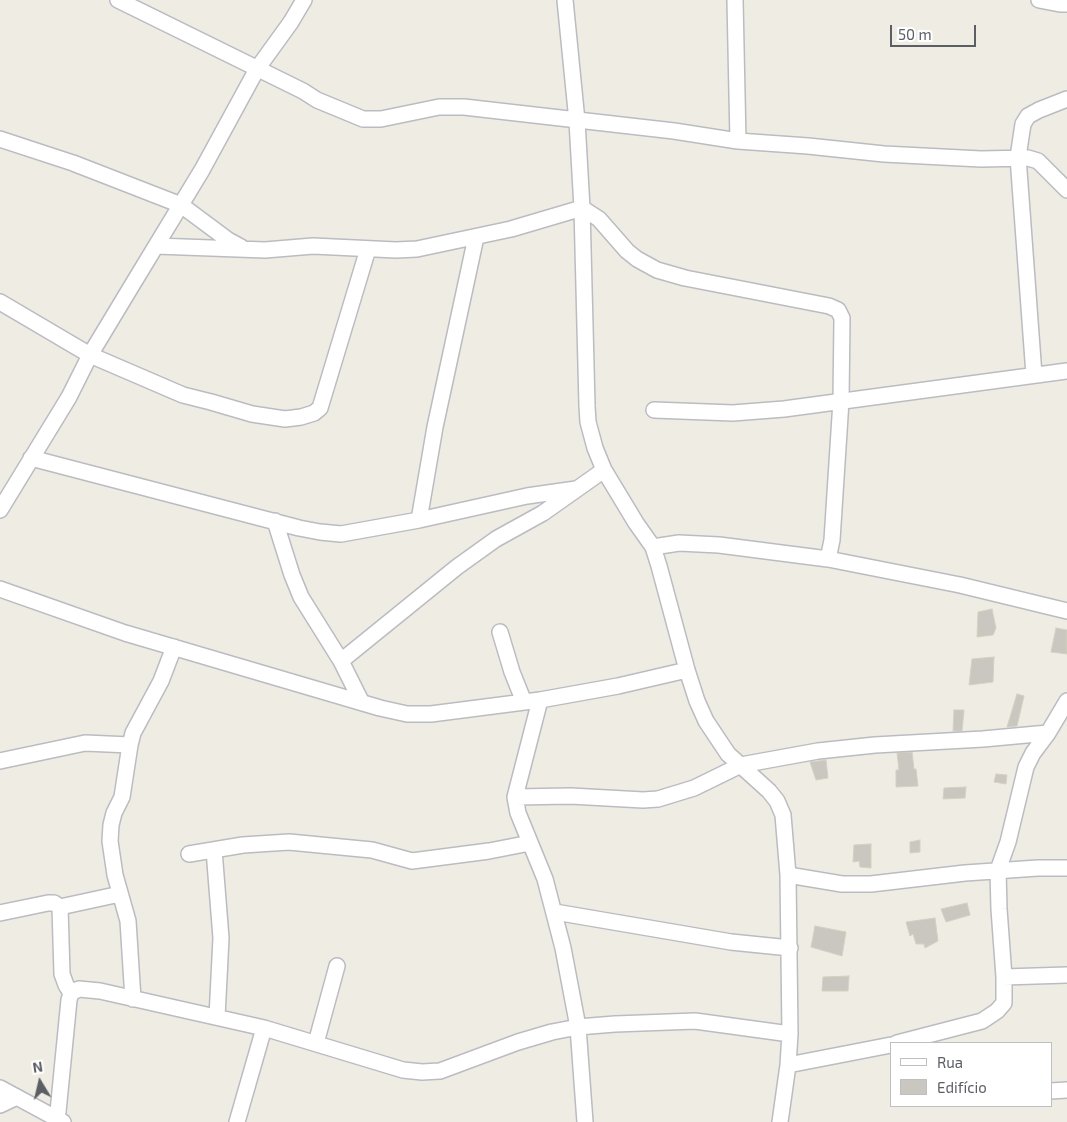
<!DOCTYPE html>
<meta charset="utf-8">
<style>
body{margin:0}
#map{position:relative;width:1067px;height:1122px;overflow:hidden;background:#efede3;font-family:"Exo 2",sans-serif}
canvas{display:block}
.legend{position:absolute;left:890px;top:1042px;width:162px;height:65px;box-sizing:border-box;background:#fff;border:1px solid #bdbfc1;margin:0;padding:6px 9px;list-style:none;font-size:15px;color:#5b5e64}
.legend li{display:flex;align-items:center;gap:10px;height:25px}
.legend b{width:25px;border:1px solid #bdbfc1}
.north{position:absolute;left:15px;top:1057px;width:50px;height:50px;-webkit-text-stroke:4px #fff;paint-order:stroke;rotate:351deg;font-size:14px;font-weight:700;line-height:20px;text-align:center;color:#5b5e64}
.north::after{content:'';display:block;margin:auto;width:18px;height:22px;background:#5b5e64;clip-path:polygon(50% 0,100% 100%,50% 72%,0 100%)}
.scale{position:absolute;left:890px;top:25px;width:86px;height:22px;box-sizing:border-box;border:2px solid #5b5e64;border-top:0;padding-left:6px;font-size:15px;line-height:18px;white-space:nowrap;color:#5b5e64;-webkit-text-stroke:4px #fff;paint-order:stroke}
</style>
<div id="map">
<canvas width="1067" height="1122"></canvas>
<ul class="legend">
<li><b style="height:6px;background:#fff"></b>Rua</li>
<li><b style="height:14px;background:#cac7c0"></b>Edifício</li>
</ul>
<div class="north">N</div>
<div class="scale">50 m</div>
</div>
<script>
const c = document.querySelector('canvas').getContext('2d');
c.lineJoin = 'round';
function fillPath(path, color) {
  c.fillStyle = color;
  c.fill(path, 'evenodd');
}
function poly(rows) {
  const path = new Path2D();
  for (const r of rows) {
    path.moveTo(r[0], r[1]);
    for (let i = 2; i < r.length; i += 2) path.lineTo(r[i], r[i + 1]);
  }
  return path;
}
function stroke(path, color, width, dash) {
  c.strokeStyle = color;
  c.lineWidth = width;
  c.lineCap = dash ? 'butt' : 'round';
  c.setLineDash(dash || []);
  c.stroke(path);
}
const building = poly([
 [992,609,996,628,993,635,977,637,978,612,992,609],
 [1056,628,1067,630,1067,654,1051,652,1056,628],
 [994,657,993,682,969,685,972,659,994,657],
 [1017,694,1024,696,1017,726,1007,727,1017,694],
 [954,710,964,710,962,731,953,731,954,710],
 [912,752,914,769,916,769,918,786,896,787,896,770,899,770,897,753,912,752],
 [826,760,828,778,816,780,810,762,826,760],
 [996,774,1007,775,1006,784,994,782,996,774],
 [966,787,965,798,943,799,944,788,966,787],
 [920,840,920,852,910,853,910,842,920,840],
 [871,844,871,868,860,867,859,861,853,862,854,845,871,844],
 [967,903,970,915,946,922,941,909,967,903],
 [935,918,938,941,925,948,924,944,916,944,913,934,910,936,906,922,935,918],
 [815,926,846,932,842,956,811,947,815,926],
 [849,976,848,991,822,991,823,977,849,976]
]);
const minor = poly([
 [118,0,303,91,317,100,363,119,381,119,439,107,464,107,674,131,738,141,808,146,884,154,981,159,1028,158,1038,161,1067,190],
 [565,0,577,121,582,208,587,406,588,422,595,448,604,470,636,523,653,547,659,566,687,670,697,701,706,721,728,754,769,791,777,801,783,815,788,875,790,1034,788,1065,780,1122],
 [735,0,738,141],
 [1039,0,1060,4,1067,4],
 [0,139,73,163,181,205,228,240,241,247],
 [156,246,265,250,313,246,396,250,417,249,511,229,582,208,599,219,627,251,637,259,657,270,685,278,829,306,838,310,842,318,841,401,832,540,828,559],
 [0,302,90,355,183,395,211,402,252,414,285,419,301,417,314,413,320,408,368,249],
 [1034,375,1018,157,1023,124,1028,116,1039,110,1067,99],
 [654,410,733,413,784,409,1067,371],
 [31,458,299,528,320,532,341,534,419,520,527,496,576,489],
 [0,510,69,397,90,355,131,287,202,170,257,69,291,22,304,0],
 [419,520,435,427,476,237],
 [275,521,292,575,301,597,341,661,362,703],
 [653,547,679,543,719,545,828,559,960,585,1067,611],
 [0,589,125,633,380,708,407,714,431,714,540,700,618,686,687,670],
 [500,632,512,672,524,702],
 [341,661,457,567,496,539,543,513,604,470],
 [540,700,515,797,518,813,545,879,563,948,578,1027,585,1122],
 [0,761,85,743,130,745],
 [515,797,571,796,643,800,658,799,694,788,741,765,818,751,875,745,983,739,1048,733],
 [214,850,221,938,217,1017],
 [189,854,243,845,289,842,372,850,412,861,489,851,530,843],
 [788,875,842,884,871,884,965,873,1038,868,1067,868],
 [60,907,62,974,66,985,71,993],
 [555,912,731,942,790,948],
 [0,913,48,903,54,903,60,907,120,894],
 [1004,977,1067,975],
 [133,999,128,921,115,875,110,841,111,825,114,813,122,797,130,745,133,733,161,681,174,647],
 [316,1043,337,966],
 [897,1043,982,1021,997,1011,1004,1003,1004,977,999,909,998,870,1008,842,1026,767,1033,753,1048,733,1067,701],
 [788,1065,891,1045],
 [0,1088,63,1122],
 [1051,1091,1067,1090],
 [0,1105,17,1097],
 [57,1122,69,1000,71,993,79,989,100,991,264,1028,403,1070,422,1072,440,1071,518,1042,552,1032,578,1027,615,1024,695,1021,790,1034],
 [237,1122,264,1028]
]);
fillPath(building, '#cac7c0');
stroke(building, '#d4d0c1', 1);
stroke(minor, '#bbbcc2', 18);
stroke(minor, '#fff', 15);
</script>
